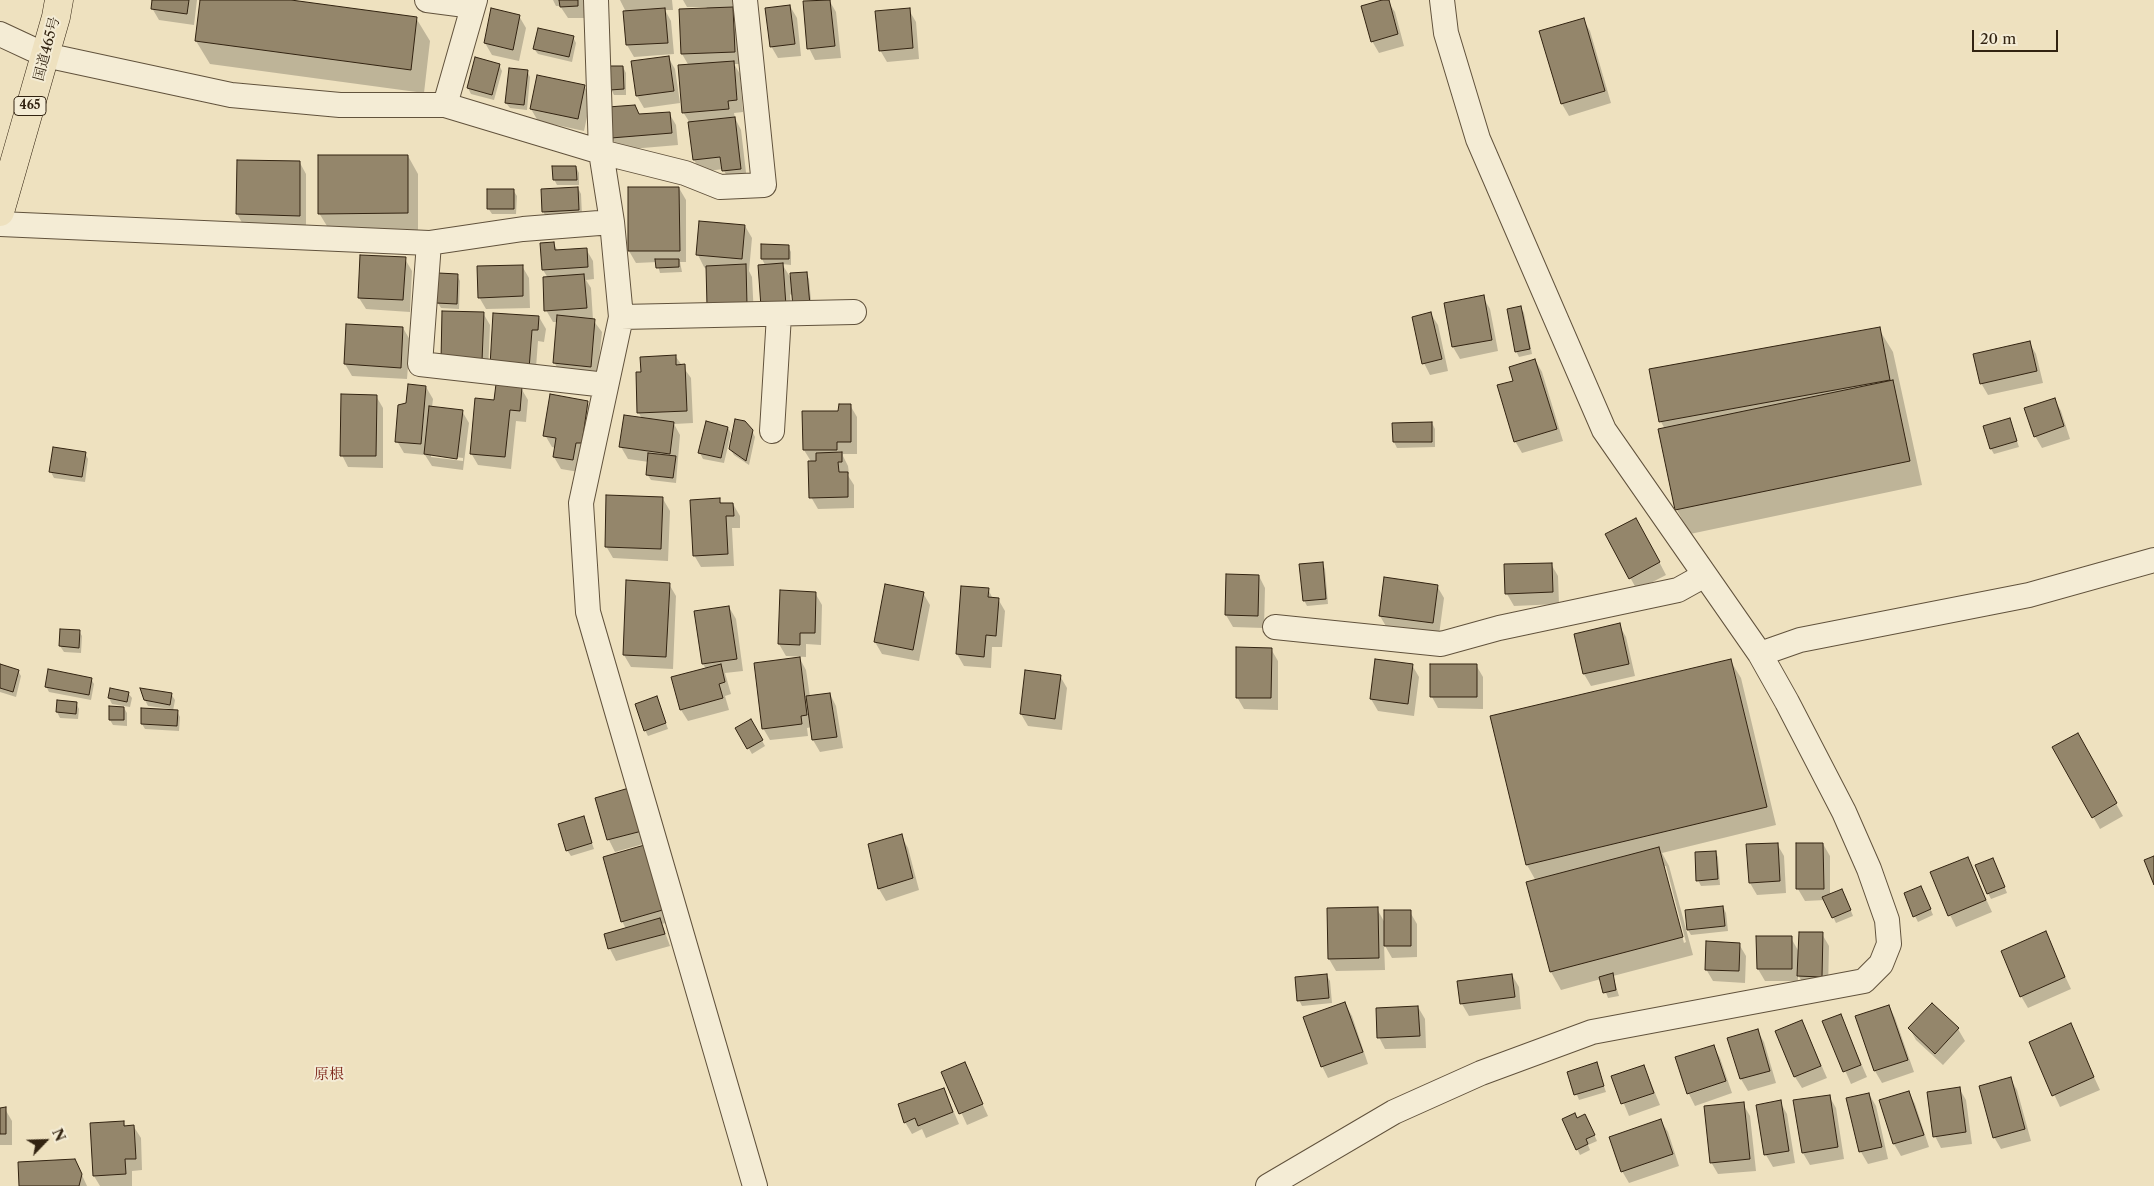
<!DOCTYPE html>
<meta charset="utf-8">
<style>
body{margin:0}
#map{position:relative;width:2154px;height:1186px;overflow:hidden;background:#eee1bf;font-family:"Libre Caslon Text",serif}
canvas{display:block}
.north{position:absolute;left:20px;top:1116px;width:50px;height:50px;-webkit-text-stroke:4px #f4ecd5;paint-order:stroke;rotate:66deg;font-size:14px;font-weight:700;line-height:20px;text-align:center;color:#322311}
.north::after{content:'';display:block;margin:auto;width:18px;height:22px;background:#322311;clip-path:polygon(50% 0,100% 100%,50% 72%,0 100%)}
.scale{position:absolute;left:1972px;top:30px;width:86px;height:22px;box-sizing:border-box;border:2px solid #322311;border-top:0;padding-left:6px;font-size:15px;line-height:18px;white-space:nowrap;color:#322311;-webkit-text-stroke:4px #f4ecd5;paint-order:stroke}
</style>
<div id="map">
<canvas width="2154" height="1186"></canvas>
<div class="north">N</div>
<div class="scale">20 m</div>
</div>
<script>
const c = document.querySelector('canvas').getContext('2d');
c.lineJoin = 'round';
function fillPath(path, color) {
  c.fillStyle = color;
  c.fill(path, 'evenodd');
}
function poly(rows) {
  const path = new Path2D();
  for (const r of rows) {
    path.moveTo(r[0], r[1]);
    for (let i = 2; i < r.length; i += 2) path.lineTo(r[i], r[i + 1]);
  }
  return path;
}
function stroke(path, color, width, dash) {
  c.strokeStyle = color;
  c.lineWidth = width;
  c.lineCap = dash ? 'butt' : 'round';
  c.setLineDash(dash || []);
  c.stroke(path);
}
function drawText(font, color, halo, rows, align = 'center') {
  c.font = font + ' "Libre Caslon Text","Noto Serif JP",serif';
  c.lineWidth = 4;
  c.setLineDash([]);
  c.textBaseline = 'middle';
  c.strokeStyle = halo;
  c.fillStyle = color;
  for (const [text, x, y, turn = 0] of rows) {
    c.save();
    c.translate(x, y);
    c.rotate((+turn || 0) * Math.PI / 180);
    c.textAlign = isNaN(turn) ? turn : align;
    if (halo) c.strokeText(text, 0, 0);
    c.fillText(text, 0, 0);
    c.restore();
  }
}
const shadow = poly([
 [154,0,197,0,194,25,159,20,152,8],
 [201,0,282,0,416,18,430,41,424,93,210,64,196,41],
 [553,0,584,0,584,18,568,18,560,6,556,6],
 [620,0,672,0,673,10,665,10,671,21,674,54,634,57,627,45,626,12],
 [683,0,739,0,739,7,732,7,739,20,741,64,734,64,740,74,743,112,734,113,735,118,741,130,747,181,731,183,723,169,701,172,694,160,690,123,683,112,689,66,682,54,707,7,687,7],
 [829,0,836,12,841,58,815,60,809,48,804,2],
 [1387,0,1395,12,1404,46,1379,53,1372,41],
 [790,6,797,18,801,56,778,58,771,46],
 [909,10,916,22,919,59,887,62,880,50],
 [519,16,526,28,519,61,492,55,485,43],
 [1583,19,1590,31,1611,103,1569,116,1562,104,1540,32],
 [573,37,576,43,572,62,538,54,534,49],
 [668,57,675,69,680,103,644,108,637,96],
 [499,65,502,71,494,100,471,94,468,88],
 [623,67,626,73,626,95,614,95,611,89],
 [527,71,530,77,527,110,510,108,506,103],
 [584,86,591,98,584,131,538,121,531,109],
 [669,113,676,125,678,145,619,150,612,138,639,115],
 [408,156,418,174,418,231,330,231,319,213],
 [238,161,300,163,306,174,306,227,244,226,237,214],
 [576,167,579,173,579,185,557,185,554,179],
 [578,188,581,194,582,216,546,217,543,211],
 [679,188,686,200,686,262,680,262,682,272,660,273,657,262,636,263,629,251],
 [513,190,517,196,516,214,492,214,488,208],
 [745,226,752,238,749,271,752,277,754,316,704,267,698,255],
 [553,243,558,251,586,249,593,261,594,279,586,280,591,288,593,320,602,332,597,378,561,374,554,362,558,322,553,322,546,310,548,278,543,270,542,244],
 [788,246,791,252,791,265,782,264,792,280,806,273,809,279,812,311,790,294,792,318,762,259],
 [405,259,412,271,410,312,366,309,359,298],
 [522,266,529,278,530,308,486,309,479,297],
 [457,275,460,281,459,309,441,308,438,303],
 [1483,297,1490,309,1498,351,1460,359,1453,347,1445,304],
 [1521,308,1524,313,1532,354,1519,357,1516,351],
 [483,313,490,325,488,372,449,371],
 [1431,314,1438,325,1448,371,1430,375,1424,363],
 [539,317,546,329,544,342,538,341,535,381,491,366],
 [403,328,410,340,407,379,352,376,345,364],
 [1879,329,1893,352,1922,485,1690,534,1677,510,1660,430,1665,429,1661,422],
 [2029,342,2036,354,2043,383,1988,395,1981,383],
 [676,357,691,378,693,423,674,424,680,435,676,483,651,480,647,474,649,462,628,459,621,447,642,419,639,413,642,373],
 [1535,360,1542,372,1563,441,1522,453,1515,441,1515,382],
 [426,387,433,399,432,407,462,411,469,423,463,470,432,466,425,455,404,453,397,441,408,404],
 [431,454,463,458,463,461,431,457],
 [521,388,528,400,526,422,516,421,511,469,478,465,471,453,495,401],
 [376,396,383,408,383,468,348,467,342,455],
 [2054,399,2061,411,2070,439,2042,448,2035,436],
 [587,402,594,414,579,472,561,469,554,457,556,448,552,447,545,435],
 [850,405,857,417,857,454,843,454,843,456,848,466,849,474,847,474,854,485,854,508,818,509,811,497,812,463,804,450],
 [2010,420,2019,447,1994,454,1991,449],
 [1432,423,1435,429,1435,447,1397,448,1394,442,1394,424],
 [728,428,731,433,724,463,703,459,700,453],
 [752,431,755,437,749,465,734,455,730,449],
 [85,453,88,459,85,482,54,478,51,472],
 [663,499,670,511,668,561,613,558,606,546],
 [719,500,722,504,733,504,740,516,740,528,732,528,734,566,701,567,694,555],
 [1643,531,1666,575,1637,590,1607,535],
 [1322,563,1325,569,1328,604,1307,606,1304,600],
 [1551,564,1558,576,1559,604,1514,606,1507,594],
 [1259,576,1265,588,1264,628,1233,627,1226,615],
 [669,584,676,596,673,669,631,667,624,655],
 [1437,586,1444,598,1439,635,1387,628,1380,616],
 [988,589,993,599,998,599,1005,611,1002,647,992,647,991,668,964,666,957,654],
 [815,593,822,605,821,645,806,644,806,657,786,656,779,644],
 [923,593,930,605,919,661,882,654,875,642],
 [729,607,736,619,743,671,725,673,731,694,725,696,729,710,688,721,681,710,706,669,703,664],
 [1619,625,1626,637,1635,676,1591,686,1584,674,1575,635],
 [61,630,79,631,82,636,81,653,64,652,60,646],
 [1271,649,1278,661,1278,710,1244,709,1237,697],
 [800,659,806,670,810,697,830,694,836,706,843,748,820,752,813,740,812,727,807,728,808,736,770,740,763,728],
 [1730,660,1741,678,1776,825,1662,853,1669,866,1693,955,1613,976,1619,996,1608,998,1601,979,1561,990,1551,972,1527,883,1536,881,1527,865,1491,717],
 [1663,866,1666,866,1686,942,1684,943],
 [1412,665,1419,677,1414,716,1378,711,1371,699],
 [1476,665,1483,677,1483,709,1438,708,1432,697],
 [0,666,18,671,21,676,16,697,0,692],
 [1060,676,1067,688,1062,730,1028,726,1021,714],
 [91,679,94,684,91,700,49,692,46,686],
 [128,693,132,698,130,707,112,704,109,698],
 [171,694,175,700,173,711,177,711,180,717,179,731,145,729,142,724,172,709,148,706,145,700],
 [657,698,668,729,648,736,645,730],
 [58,701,76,703,79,709,78,719,60,718,57,712],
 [124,708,127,713,127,726,113,725,110,720],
 [751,721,765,746,752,754,737,728],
 [2077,735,2123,816,2100,829,2054,747],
 [629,789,647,843,615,852,609,840,597,798],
 [583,817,594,849,571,856,567,850],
 [901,836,908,848,919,890,886,901,879,889,870,845],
 [1777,844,1784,856,1786,893,1757,895,1750,883],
 [1823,844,1830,856,1830,895,1845,896,1853,916,1836,923,1825,900,1805,901,1798,889],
 [648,846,672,921,662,924,670,946,616,961,610,949,606,935,626,929,622,921],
 [1715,852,1718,857,1720,885,1701,886,1698,880],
 [1967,858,1992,912,1956,927,1950,915],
 [1996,865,2007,893,1991,899,1988,893],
 [1924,893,1933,915,1918,922,1915,916],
 [1723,907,1726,913,1728,931,1691,935,1688,930],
 [1377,909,1385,923,1410,912,1417,924,1417,957,1392,958,1384,944,1385,970,1336,971,1329,959],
 [2045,933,2071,989,2028,1008,2021,996],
 [1822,934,1829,946,1828,989,1806,988,1798,975,1798,981,1765,981,1758,969,1791,938,1799,952],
 [1739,944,1746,956,1745,983,1713,981,1706,969],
 [1512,975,1519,987,1521,1009,1469,1016,1462,1004,1459,982],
 [1327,976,1330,981,1332,1003,1302,1006,1299,1000],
 [1345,1004,1352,1016,1368,1064,1328,1078,1322,1066],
 [1932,1005,1958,1029,1965,1041,1943,1065,1916,1040,1910,1029],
 [1889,1006,1895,1018,1914,1072,1882,1083,1875,1071,1857,1017],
 [1418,1007,1425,1019,1426,1048,1385,1049,1379,1037],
 [1840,1015,1867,1077,1851,1084,1824,1022],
 [1802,1021,1827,1078,1802,1088,1795,1077],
 [2070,1025,2100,1090,2060,1107,2030,1043],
 [1757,1030,1764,1042,1776,1083,1748,1091,1741,1079,1729,1038],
 [1713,1046,1720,1058,1732,1093,1695,1106,1689,1094,1677,1058],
 [964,1064,988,1116,967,1125,943,1073],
 [1596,1064,1606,1092,1579,1100,1569,1073],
 [1644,1066,1660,1105,1629,1116,1613,1077],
 [2010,1078,2017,1090,2031,1141,2001,1149,1994,1137],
 [1959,1088,1966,1100,1972,1144,1941,1148,1935,1136],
 [944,1089,959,1124,926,1138,922,1129,912,1134,905,1122],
 [1909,1092,1915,1104,1929,1147,1901,1156,1894,1144,1880,1101],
 [1869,1094,1876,1106,1888,1159,1868,1164,1861,1152],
 [1829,1096,1836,1108,1844,1159,1810,1165,1803,1153],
 [1780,1102,1787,1114,1795,1163,1773,1167,1766,1155],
 [1743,1104,1750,1116,1756,1171,1718,1174,1711,1162],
 [0,1109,5,1109,12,1121,12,1145,0,1145],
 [1563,1120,1588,1121,1597,1141,1588,1145,1590,1150,1580,1155],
 [1661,1121,1668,1132,1679,1166,1629,1183,1622,1171],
 [124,1123,126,1127,134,1127,141,1138,142,1170,132,1171,132,1186,100,1186,94,1176],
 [75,1160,87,1186,21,1186]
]);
const building = poly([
 [152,0,189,0,187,14,151,9,152,0],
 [200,0,291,0,417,17,411,70,195,41,200,0],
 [559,0,578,0,578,6,560,7,559,0],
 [830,0,835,46,807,49,803,1,830,0],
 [1382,0,1389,0,1398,34,1371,42,1361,6,1382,0],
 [790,5,795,44,770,47,765,8,790,5],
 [733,7,735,52,681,54,679,9,733,7],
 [491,8,520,15,513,50,484,43,491,8],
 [665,8,668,43,626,45,623,11,665,8],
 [910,8,913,48,879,51,875,11,910,8],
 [1584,18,1605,91,1561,104,1539,31,1584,18],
 [538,28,574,36,569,57,533,49,538,28],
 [669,56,674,91,636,96,631,61,669,56],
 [475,57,500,64,492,95,467,88,475,57],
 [734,61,737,100,728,101,729,109,682,113,678,65,734,61],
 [609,66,623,66,624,89,610,90,609,66],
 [509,68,528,70,524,105,505,103,509,68],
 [537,75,585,85,578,119,530,109,537,75],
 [635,105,639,114,670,112,672,133,611,138,608,107,635,105],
 [735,117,741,169,722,171,720,157,693,160,688,122,735,117],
 [318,155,408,155,408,213,318,214,318,155],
 [237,160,300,161,300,216,236,214,237,160],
 [552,166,576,166,577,180,553,180,552,166],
 [578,187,579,210,542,212,541,189,578,187],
 [628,187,679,187,680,251,628,251,628,187],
 [487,189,514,189,514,209,487,209,487,189],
 [699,221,745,225,742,259,696,255,699,221],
 [554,242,555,250,587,248,588,267,542,270,540,243,554,242],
 [761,244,789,245,789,259,761,259,761,244],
 [360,255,406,257,403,300,358,298,360,255],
 [655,259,679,259,679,267,656,268,655,259],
 [783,263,786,306,761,307,758,265,783,263],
 [746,264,747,305,707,306,706,266,746,264],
 [523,265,523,296,478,298,477,266,523,265],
 [807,272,810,305,793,307,790,273,807,272],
 [438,273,458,274,457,304,436,303,438,273],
 [584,274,587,308,544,311,543,277,584,274],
 [1484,295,1492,340,1452,347,1444,303,1484,295],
 [1521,306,1530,349,1515,352,1507,309,1521,306],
 [442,311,484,312,482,361,441,360,442,311],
 [1431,312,1442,359,1422,364,1412,317,1431,312],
 [493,313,539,316,538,330,532,330,529,369,490,366,493,313],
 [557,315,595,319,591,367,553,363,557,315],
 [346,324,403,327,401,368,344,364,346,324],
 [1880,327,1890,380,1659,422,1649,369,1880,327],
 [2030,341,2037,371,1980,384,1973,354,2030,341],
 [676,355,676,365,685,364,687,411,637,413,636,372,641,372,640,357,676,355],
 [1535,359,1557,429,1514,442,1497,385,1513,381,1509,367,1535,359],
 [1893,380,1910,461,1675,510,1658,429,1893,380],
 [408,384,426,386,421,444,395,442,398,405,406,403,408,384],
 [496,384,522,387,520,411,510,410,505,457,470,454,475,398,494,400,496,384],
 [341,394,377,395,376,456,340,456,341,394],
 [550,394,588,401,582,443,576,443,573,460,553,457,556,438,543,436,550,394],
 [2055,398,2064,426,2034,437,2024,408,2055,398],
 [839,404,851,404,851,442,837,442,837,450,803,450,802,411,838,411,839,404],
 [429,406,463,410,457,459,424,454,429,406],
 [624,415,674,422,670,454,619,447,624,415],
 [2010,418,2017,441,1990,449,1983,426,2010,418],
 [735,419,745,421,753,430,746,461,729,449,735,419],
 [706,421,728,427,721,458,698,453,706,421],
 [1432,422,1432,442,1393,442,1392,423,1432,422],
 [53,447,86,452,82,477,49,472,53,447],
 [842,452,842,462,838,462,839,472,848,472,848,497,809,498,808,461,816,461,816,453,842,452],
 [648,453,676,456,673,478,646,475,648,453],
 [606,495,663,497,661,549,605,547,606,495],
 [720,498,720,503,733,503,734,516,726,516,728,554,693,556,690,500,720,498],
 [1636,518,1660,562,1629,579,1605,534,1636,518],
 [1323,562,1326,599,1303,601,1299,564,1323,562],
 [1552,563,1553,592,1505,594,1504,564,1552,563],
 [1226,574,1259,575,1258,616,1225,615,1226,574],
 [1384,577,1438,585,1433,623,1379,616,1384,577],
 [626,580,670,583,666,657,623,655,626,580],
 [885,584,924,592,913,650,874,642,885,584],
 [961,586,989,588,988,597,999,598,996,636,986,635,984,657,956,654,961,586],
 [780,590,816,592,815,633,800,633,800,645,778,644,780,590],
 [729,606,737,659,702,664,694,611,729,606],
 [1620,623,1629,664,1583,674,1574,634,1620,623],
 [60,629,80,630,79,648,59,646,60,629],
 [1236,647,1272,648,1271,698,1236,698,1236,647],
 [800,657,807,715,801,716,802,724,762,729,754,663,800,657],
 [1375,659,1413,664,1408,704,1370,699,1375,659],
 [1731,659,1767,807,1526,865,1490,716,1731,659],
 [0,664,19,670,13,692,0,688,0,664],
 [721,664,725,682,719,684,723,698,680,710,671,677,721,664],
 [1430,664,1477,664,1477,697,1430,697,1430,664],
 [48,669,92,678,89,695,45,687,48,669],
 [1025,670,1061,675,1055,719,1020,714,1025,670],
 [110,688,129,692,127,702,108,698,110,688],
 [140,688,172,693,170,705,144,700,140,688],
 [830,693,837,737,812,740,806,696,830,693],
 [657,696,666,723,644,731,635,704,657,696],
 [57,700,77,702,76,714,56,712,57,700],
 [109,706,124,707,124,720,109,720,109,706],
 [141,708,178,710,177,726,141,724,141,708],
 [751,719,763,740,747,749,735,728,751,719],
 [2078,733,2117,803,2092,818,2052,747,2078,733],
 [629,788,642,831,607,840,595,798,629,788],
 [584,816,592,843,566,851,558,824,584,816],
 [902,834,913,878,878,889,868,844,902,834],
 [1778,843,1780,881,1749,883,1746,844,1778,843],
 [1796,843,1823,843,1824,889,1796,889,1796,843],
 [648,844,666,909,621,922,603,857,648,844],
 [1659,847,1683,937,1550,972,1526,882,1659,847],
 [1716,851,1718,879,1696,881,1695,852,1716,851],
 [2154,856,2154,885,2144,860,2154,856],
 [1968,857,1986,900,1948,916,1930,872,1968,857],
 [1993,858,2005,887,1987,894,1975,865,1993,858],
 [1921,886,1931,909,1913,917,1904,893,1921,886],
 [1842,889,1851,910,1832,918,1822,897,1842,889],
 [1723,906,1725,926,1687,930,1685,910,1723,906],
 [1378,907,1379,958,1328,959,1327,908,1378,907],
 [1384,910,1411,910,1411,946,1384,946,1384,910],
 [660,918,665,934,608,949,604,934,660,918],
 [2046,931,2065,977,2020,997,2001,951,2046,931],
 [1799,932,1823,932,1822,977,1797,976,1799,932],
 [1756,936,1792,936,1792,969,1757,969,1756,936],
 [1706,941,1740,943,1739,971,1705,970,1706,941],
 [1613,973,1616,990,1603,993,1599,977,1613,973],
 [1327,974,1329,998,1297,1001,1295,977,1327,974],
 [1512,974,1515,997,1460,1004,1457,981,1512,974],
 [1345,1002,1363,1052,1321,1067,1303,1017,1345,1002],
 [1932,1003,1959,1028,1935,1054,1908,1028,1932,1003],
 [1889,1005,1908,1060,1874,1071,1855,1016,1889,1005],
 [1418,1006,1420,1036,1377,1038,1376,1008,1418,1006],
 [1841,1014,1861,1065,1843,1072,1822,1021,1841,1014],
 [1802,1020,1821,1066,1794,1077,1775,1031,1802,1020],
 [2071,1023,2094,1077,2052,1096,2029,1042,2071,1023],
 [1758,1029,1770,1071,1740,1079,1727,1038,1758,1029],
 [1714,1045,1726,1081,1687,1094,1675,1057,1714,1045],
 [965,1062,983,1104,959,1114,941,1072,965,1062],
 [1597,1062,1604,1086,1574,1095,1567,1072,1597,1062],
 [1644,1065,1654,1093,1621,1104,1611,1076,1644,1065],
 [2011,1077,2025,1129,1993,1138,1979,1086,2011,1077],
 [1960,1087,1966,1132,1933,1137,1927,1092,1960,1087],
 [944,1088,953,1112,918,1126,915,1118,904,1123,898,1104,944,1088],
 [1909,1091,1924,1135,1893,1144,1879,1100,1909,1091],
 [1869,1093,1882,1147,1859,1152,1846,1098,1869,1093],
 [1830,1095,1838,1147,1802,1153,1793,1100,1830,1095],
 [1781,1100,1789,1151,1764,1155,1756,1105,1781,1100],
 [1744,1102,1750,1159,1710,1163,1704,1106,1744,1102],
 [6,1107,6,1134,0,1134,0,1108,6,1107],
 [1575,1113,1577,1118,1585,1114,1595,1135,1586,1139,1588,1144,1576,1150,1562,1119,1575,1113],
 [1661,1119,1673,1154,1621,1172,1609,1137,1661,1119],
 [124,1121,124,1126,134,1125,136,1159,125,1159,126,1174,93,1176,90,1123,124,1121],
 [75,1159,82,1174,79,1186,19,1186,18,1162,75,1159]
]);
const minor = poly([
 [427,0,473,6],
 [596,0,601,152,612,222,621,317,581,503,588,612,755,1186],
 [0,34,45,55,231,95,340,105,445,105,601,152,685,173,720,187,764,185,745,0],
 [445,105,475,0],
 [0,224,429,243,523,229,612,222],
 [429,243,420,364,606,385],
 [621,317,854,312],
 [772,431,779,315],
 [1275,627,1441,644,1499,628,1678,590,1705,575],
 [1760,654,1800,640,2029,595,2154,560],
 [1268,1186,1394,1112,1481,1073,1592,1032,1864,981,1881,964,1889,944,1887,920,1869,869,1844,812,1787,702,1760,654,1604,430,1478,139,1446,33,1442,0]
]);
const trunk = poly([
 [0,212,56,17,59,0]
]);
const shields = [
 [30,106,32]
];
const shieldNames = [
 ["465",30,106]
];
const streetNames = [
 ["国道465号",47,49,-75]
];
const neighbourhoodNames = [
 ["原根",329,1075]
];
fillPath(shadow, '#0003');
fillPath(building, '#94866b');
stroke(building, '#322311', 1);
stroke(minor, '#61523c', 26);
stroke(trunk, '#322311', 29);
stroke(minor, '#f4ecd5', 24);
stroke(trunk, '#eee1bf', 28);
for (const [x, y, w] of shields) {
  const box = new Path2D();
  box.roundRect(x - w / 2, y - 9.5, w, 19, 4);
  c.fillStyle = '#f4ecd5';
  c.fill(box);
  stroke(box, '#322311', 1);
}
drawText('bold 12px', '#322311', null, shieldNames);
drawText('14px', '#322311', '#f4ecd5', streetNames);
drawText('15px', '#7a1f14', '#f4ecd5', neighbourhoodNames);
</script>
